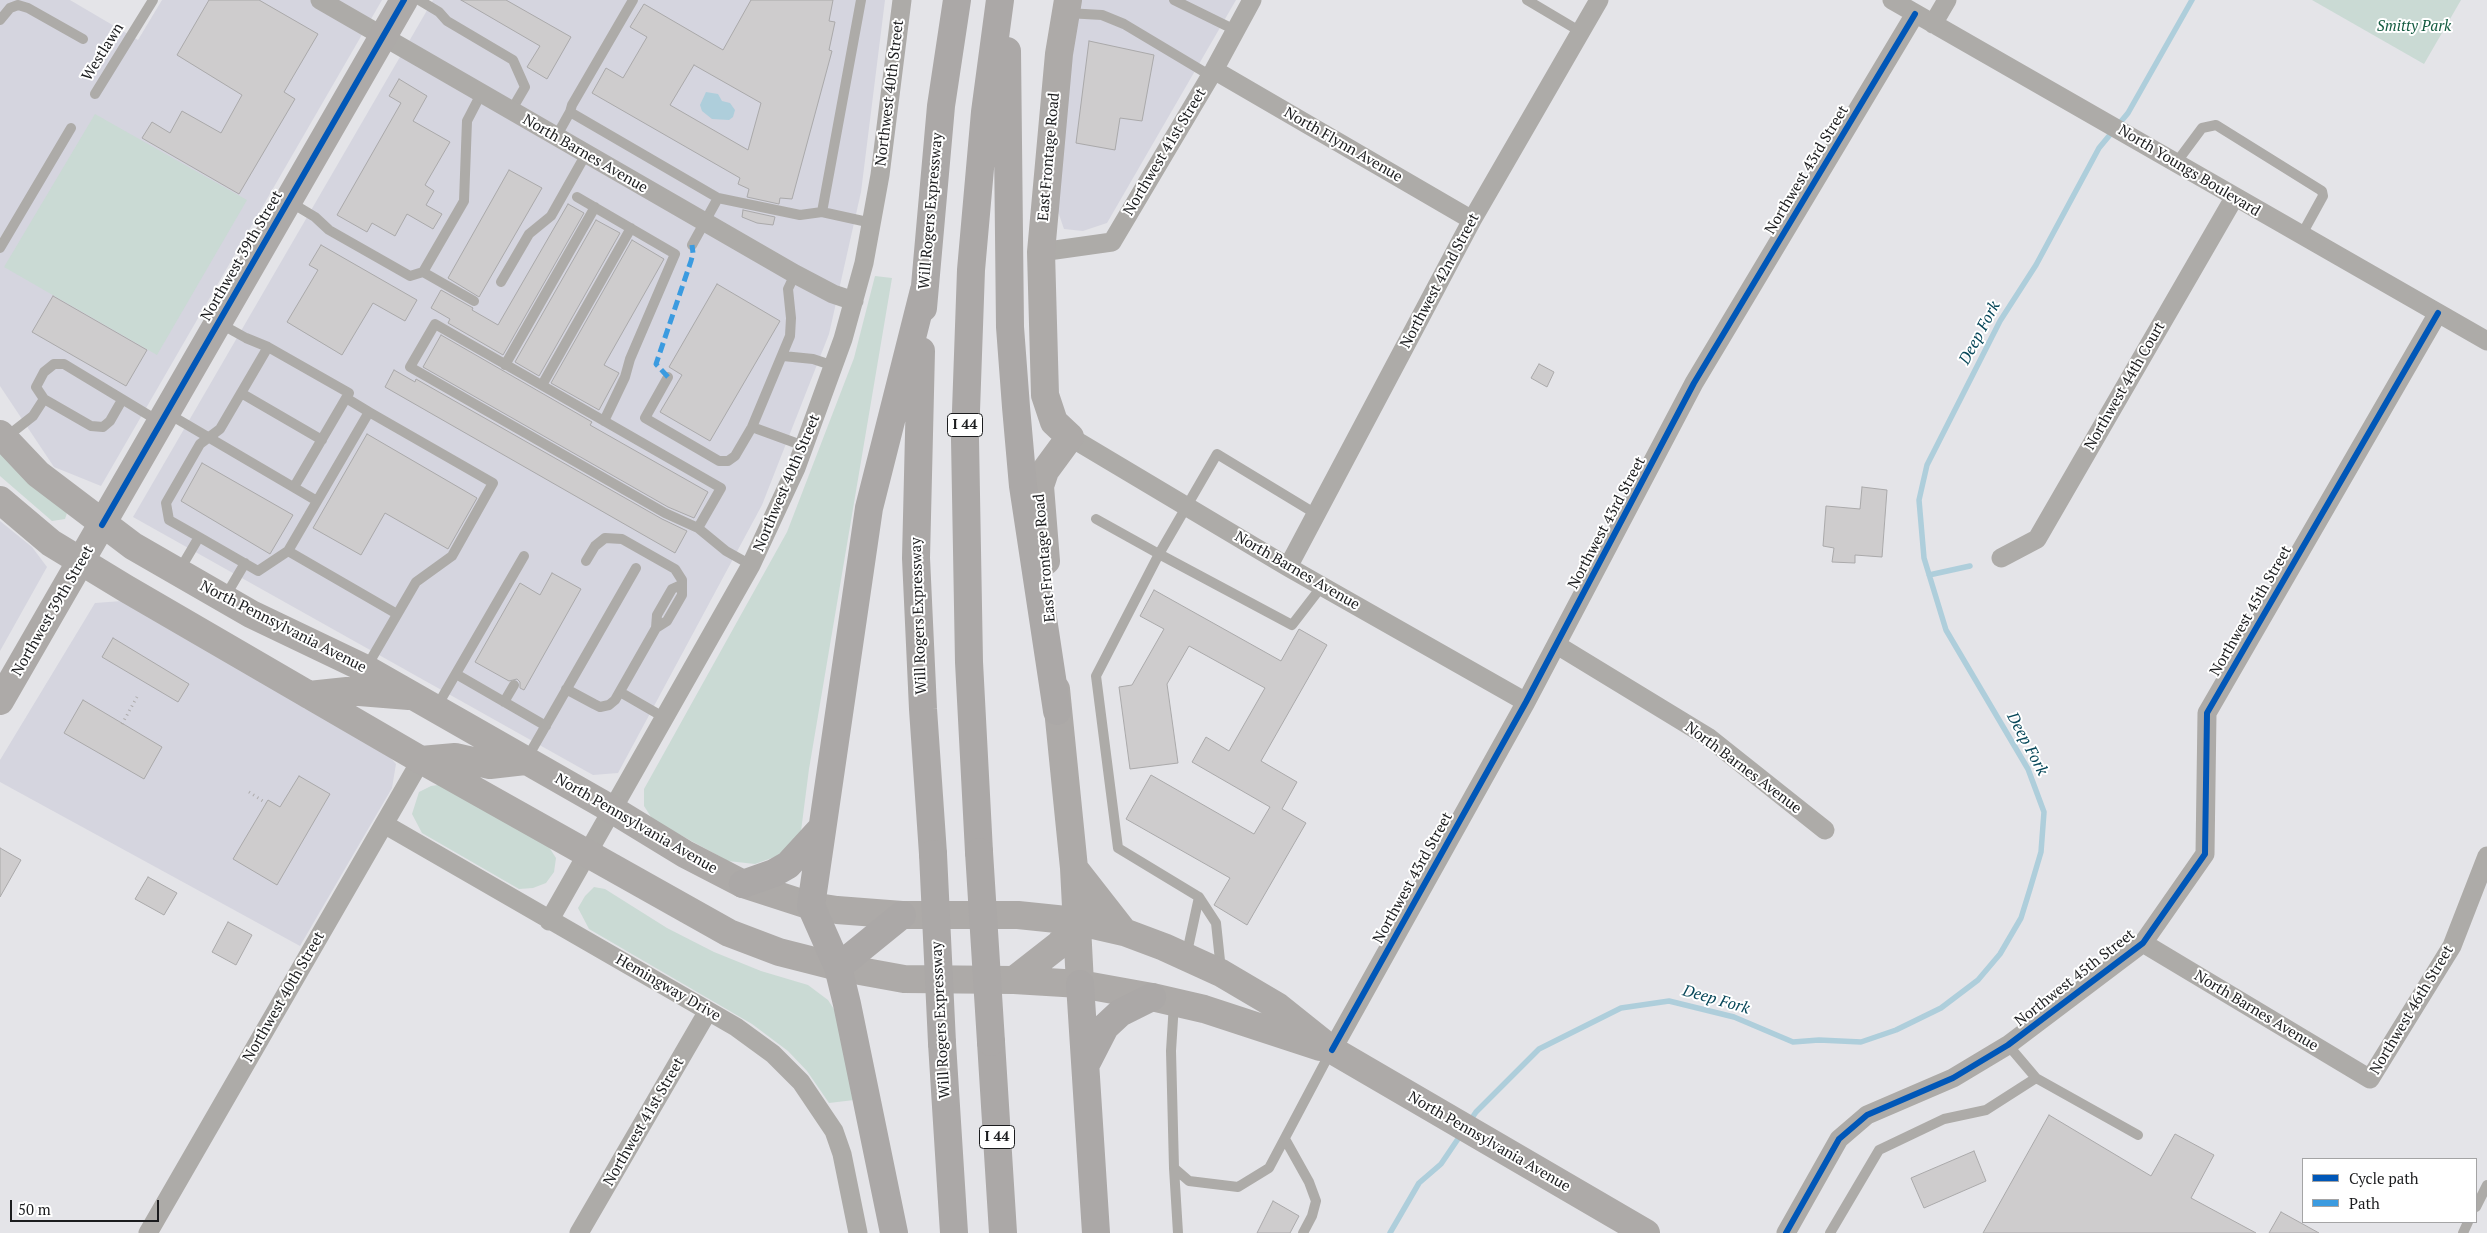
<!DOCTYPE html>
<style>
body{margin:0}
#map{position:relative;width:2487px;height:1233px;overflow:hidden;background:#e4e4e8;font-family:"PT Serif",serif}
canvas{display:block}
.legend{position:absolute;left:2302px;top:1158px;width:175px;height:65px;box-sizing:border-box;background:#fff;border:1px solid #a4a4a5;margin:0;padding:6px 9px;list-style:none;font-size:15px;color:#1b1c1e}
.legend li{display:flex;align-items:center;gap:10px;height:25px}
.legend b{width:25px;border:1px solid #a4a4a5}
.scale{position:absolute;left:10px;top:1200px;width:149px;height:22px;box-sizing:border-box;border:2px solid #1b1c1e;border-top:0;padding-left:6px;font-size:15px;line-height:18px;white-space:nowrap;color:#1b1c1e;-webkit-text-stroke:4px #fff;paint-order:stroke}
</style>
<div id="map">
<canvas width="2487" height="1233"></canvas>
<ul class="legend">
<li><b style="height:6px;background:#0057b8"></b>Cycle path</li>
<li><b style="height:6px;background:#3b9be0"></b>Path</li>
</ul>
<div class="scale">50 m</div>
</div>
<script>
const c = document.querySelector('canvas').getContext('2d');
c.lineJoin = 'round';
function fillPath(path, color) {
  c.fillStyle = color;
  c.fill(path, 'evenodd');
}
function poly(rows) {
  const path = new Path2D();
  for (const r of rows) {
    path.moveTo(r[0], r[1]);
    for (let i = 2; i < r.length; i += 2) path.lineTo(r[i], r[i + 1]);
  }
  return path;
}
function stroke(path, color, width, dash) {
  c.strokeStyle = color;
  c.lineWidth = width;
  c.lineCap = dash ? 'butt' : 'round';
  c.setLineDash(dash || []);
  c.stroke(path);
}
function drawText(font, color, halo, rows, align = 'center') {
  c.font = font + ' "PT Serif",serif';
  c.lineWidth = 4;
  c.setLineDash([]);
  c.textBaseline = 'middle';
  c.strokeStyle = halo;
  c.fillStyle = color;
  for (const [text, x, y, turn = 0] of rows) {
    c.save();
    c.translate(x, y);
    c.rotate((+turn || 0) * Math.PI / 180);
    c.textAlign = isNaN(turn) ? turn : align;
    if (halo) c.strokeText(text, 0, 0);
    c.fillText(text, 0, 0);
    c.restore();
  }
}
const built = poly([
 [0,0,70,0,138,40,162,0,382,0,101,486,54,467,0,386],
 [433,0,885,0,861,192,829,334,762,505,618,773,593,775,133,517],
 [1080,0,1236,0,1107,223,1083,231,1064,229,1054,200,1063,107],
 [0,521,32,547,47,567,0,651],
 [122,601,377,743,396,764,392,788,300,946,0,782,0,760,95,603]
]);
const green = poly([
 [2312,0,2461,0,2424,64],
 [95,114,247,200,157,355,4,267],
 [875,276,892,278,809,769,801,831,783,854,755,864,728,861,653,820,644,806,644,789,787,532,854,358],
 [0,453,31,485,62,508,67,513,65,519,52,521,0,476],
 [445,784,547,844,556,858,554,872,546,883,533,888,519,889,422,833,412,814,419,792,431,786],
 [594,887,605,889,667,928,714,952,761,971,808,985,828,1000,841,1020,854,1100,829,1103,807,1071,788,1051,752,1024,589,929,578,908,585,896]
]);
const water = poly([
 [706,92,718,94,722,101,730,103,735,110,733,117,729,120,712,119,702,111,700,105]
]);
const stream = poly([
 [1929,575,1970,566],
 [1470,1121,1476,1112,1539,1049,1621,1008,1669,1001,1734,1017,1793,1042,1819,1040,1861,1042,1896,1030,1941,1008,1978,980,2000,954,2021,918,2030,889,2041,852,2044,812,2028,769,1946,630,1924,558,1919,500,1927,465,2000,321,2036,265,2099,148,2128,113,2192,0],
 [1390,1233,1419,1183,1441,1164,1462,1133]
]);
const building = poly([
 [209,0,259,0,318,34,284,92,295,99,239,194,142,138,152,122,170,133,182,111,221,133,242,95,177,55,209,0],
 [461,0,506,0,571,37,547,79,527,67,540,46,461,0],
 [751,0,833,0,829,21,835,22,829,50,832,51,792,199,780,198,779,204,747,197,749,189,738,184,740,178,592,93,606,68,623,78,647,37,630,27,644,4,723,50,751,0],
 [694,65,761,103,748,150,670,105,694,65],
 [1089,41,1154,55,1142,121,1120,118,1115,150,1076,143,1089,41],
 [399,79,427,96,413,121,450,142,425,185,434,191,426,205,442,214,433,229,407,214,395,236,372,223,367,232,337,215,401,103,389,96,399,79],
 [509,170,542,188,479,297,448,278,509,170],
 [568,204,584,213,503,355,448,323,450,319,431,308,441,290,473,308,472,310,498,325,568,204],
 [743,210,775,217,773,225,757,223,742,217,743,210],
 [596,220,620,233,539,376,515,362,596,220],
 [632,240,664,259,604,365,619,373,599,410,551,383,632,240],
 [321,245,417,300,405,321,373,303,342,355,287,322,318,270,309,265,321,245],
 [717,284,780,321,710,441,660,412,682,375,669,367,717,284],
 [53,296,147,350,126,386,32,332,53,296],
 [441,335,592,422,590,425,708,492,694,518,668,507,423,367,441,335],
 [1539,364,1554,372,1547,387,1531,378,1539,364],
 [394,370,415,382,416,379,662,519,687,531,675,553,385,387,394,370],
 [367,434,477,498,448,549,385,513,361,555,313,528,367,434],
 [202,463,293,515,270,554,181,501,202,463],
 [1862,487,1887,490,1882,557,1855,555,1855,563,1832,562,1834,548,1823,546,1826,506,1860,509,1862,487],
 [552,573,581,589,524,690,520,688,520,682,517,679,509,681,475,662,520,583,540,595,552,573],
 [1154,590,1281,661,1299,629,1327,645,1261,761,1297,782,1282,809,1306,823,1247,925,1214,905,1230,878,1126,819,1151,775,1254,834,1270,807,1192,762,1206,737,1229,751,1265,688,1189,646,1167,684,1178,763,1130,769,1119,687,1132,685,1164,629,1140,616,1154,590],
 [113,638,189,684,178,702,102,657,113,638],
 [83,700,162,747,144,779,64,733,83,700],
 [299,776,330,794,277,885,233,859,268,800,280,807,299,776],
 [0,848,21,860,0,897,0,848],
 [148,877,177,893,164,915,135,899,148,877],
 [228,922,252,935,236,965,212,952,228,922],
 [2049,1115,2151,1176,2175,1134,2214,1155,2191,1198,2256,1233,1983,1233,2049,1115],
 [1974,1151,1986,1181,1924,1208,1911,1178,1974,1151],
 [1273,1201,1299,1216,1290,1233,1257,1233,1273,1201],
 [2281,1212,2319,1233,2269,1233,2281,1212]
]);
const path = poly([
 [122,724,137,697],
 [249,792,266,803]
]);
const lane = poly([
 [419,0,439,12,447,21,513,60,525,87,511,111],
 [633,0,572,105,570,112,718,198],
 [1174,0,1235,30],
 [1527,0,1581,32],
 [1067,13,1102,15,1124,24,1211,76],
 [0,20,10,8,18,5,28,8,83,39],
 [95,94,153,0],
 [556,137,570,112],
 [2176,163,2202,128,2216,125,2322,191,2323,196,2301,236],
 [577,197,675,254,630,359,625,377,604,421],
 [290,202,315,217,329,230,410,276,423,272,464,201,467,121,481,94],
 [822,212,861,0],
 [692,245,718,198,800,215,822,212,872,223],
 [0,248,71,128],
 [423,272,474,301],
 [501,282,529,234,551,216,586,154],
 [219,323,246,338,268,347,349,393,294,487],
 [783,356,813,359,834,366],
 [505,365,595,207],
 [668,377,645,418,719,461,728,461,735,456,752,427,790,336,791,318,788,289,795,274],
 [542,385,631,228],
 [241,393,322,440],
 [346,398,369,412],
 [122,400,110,421,103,427,91,426,44,399,36,387,44,372,54,364,64,364,160,422],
 [167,413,317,501],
 [752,427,804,446],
 [5,438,33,416,44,399],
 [1096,519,1159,554,1217,454,1316,514],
 [698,528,721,488,435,324,410,367,665,513,698,528,726,551,751,565],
 [199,537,169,520,166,503,200,444,220,429,268,347],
 [179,571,199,537,258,571,288,551],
 [225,597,245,563],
 [656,628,657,615,672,589,681,585],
 [366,668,416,582,452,556,493,483,369,412,288,551,397,614],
 [456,674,546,726],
 [566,689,594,704,600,707,609,705,615,700,656,628,667,621,682,595,682,580,675,569,622,539,605,538,595,546,586,561],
 [620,692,665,718],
 [504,702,514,685],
 [436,708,524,556],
 [526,760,636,568],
 [1186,957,1199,897],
 [1221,970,1216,923,1199,897,1118,848,1096,676,1159,554,1292,625,1322,586],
 [1174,1003,1171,1051,1174,1168,1189,1181,1238,1187,1269,1168,1331,1051],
 [2008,1045,2036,1078],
 [1285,1139,1309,1182,1316,1201,1312,1216,1303,1233],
 [1174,1168,1178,1233],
 [2476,1207,2487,1185],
 [1830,1233,1879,1150,1944,1119,1986,1110,2036,1078,2138,1135],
 [2463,1233,2468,1222]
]);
const street = poly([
 [320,0,795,274,833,294,854,301],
 [1892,0,2487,341],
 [1933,24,1947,0],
 [1214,70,1472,220],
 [1041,252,1112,242,1214,70,1252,0],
 [1070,437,1288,567,1526,702],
 [2001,558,2037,539,2234,198],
 [1288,567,1472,220,1599,0],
 [1557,645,1708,737,1825,830],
 [384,824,736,1027,773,1054,801,1082,834,1131,842,1154,858,1233],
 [549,921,751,565,796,468,843,339,864,263,880,175,902,0],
 [2143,943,2370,1079,2452,946,2487,856],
 [1332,1050,1526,702,1694,383,1915,14],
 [148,1233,421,760],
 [579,1233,708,1011],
 [1786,1233,1839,1139,1867,1115,1953,1078,2008,1045,2143,943,2205,854,2207,713,2438,313]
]);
const secondary = poly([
 [0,434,38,474,133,546,251,614,366,669,613,810,685,854,743,884,811,906,837,910,902,915,1018,915,1076,921,1124,932,1164,947,1221,973,1277,1006,1332,1050,1646,1233],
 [0,500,51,543,125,588,421,760,729,933,779,952,838,967,904,979,1014,980,1080,984,1152,997,1204,1009,1320,1047],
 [1046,561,1040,486,1045,471,1070,437,1054,422,1045,395,1041,252,1059,54,1068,0],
 [1056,689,1074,868,1080,984],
 [309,695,347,691,409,696],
 [0,701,404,0],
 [421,760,455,757,490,765,525,761],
 [1074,868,1124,932],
 [1014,980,1060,944,1076,921]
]);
const highway = poly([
 [1007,51,1010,327,1016,407,1023,486,1057,711],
 [923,308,941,106,957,0],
 [921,351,916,558,923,709,933,854],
 [979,852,969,662,965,439,971,270,985,112,1000,0],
 [743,884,774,873,788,865,822,828],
 [838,967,902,915],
 [1080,984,1096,1233],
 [991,1042,1003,1233],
 [942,1043,954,1233],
 [1086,1064,1105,1027,1120,1013,1152,997],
 [894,1233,847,1004,838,967,811,906,869,508,924,290]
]);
const highwayBridge = poly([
 [979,852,991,1042],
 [933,854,942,1043]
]);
const quiet = poly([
 [668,377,656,364,691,261,693,253,692,245]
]);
const cycleway = poly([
 [102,525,404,0],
 [1332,1050,1526,702,1694,383,1915,14],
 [1786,1233,1839,1139,1867,1115,1953,1078,2008,1045,2143,943,2205,854,2207,713,2438,313]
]);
const shields = [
 [965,425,35],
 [997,1137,35]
];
const shieldNames = [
 ["I 44",965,425],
 ["I 44",997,1137]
];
const parkNames = [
 ["Smitty Park",2414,27]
];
const streetNames = [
 ["Westlawn",103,52,-58],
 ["Northwest 40th Street",890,93,-83],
 ["North Flynn Avenue",1343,145,30],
 ["Northwest 41st Street",1165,152,-59],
 ["North Barnes Avenue",585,154,30],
 ["East Frontage Road",1049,157,-85],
 ["Northwest 43rd Street",1807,170,-59],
 ["North Youngs Boulevard",2189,171,31],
 ["Will Rogers Expressway",931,211,-85],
 ["Northwest 39th Street",242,256,-60],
 ["Northwest 42nd Street",1440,281,-62],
 ["Northwest 44th Court",2125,386,-60],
 ["Northwest 40th Street",787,483,-67],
 ["Northwest 43rd Street",1607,523,-62],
 ["East Frontage Road",1045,558,-95],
 ["North Barnes Avenue",1297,571,30],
 ["Northwest 39th Street",53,611,-60],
 ["Northwest 45th Street",2251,611,-60],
 ["Will Rogers Expressway",919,616,-92],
 ["North Pennsylvania Avenue",283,627,27],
 ["North Barnes Avenue",1743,768,37],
 ["North Pennsylvania Avenue",636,824,30],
 ["Northwest 43rd Street",1413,878,-61],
 ["Northwest 45th Street",2075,978,-38],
 ["Hemingway Drive",668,988,30],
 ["Northwest 40th Street",284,997,-60],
 ["Northwest 46th Street",2412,1010,-59],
 ["North Barnes Avenue",2256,1011,31],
 ["Will Rogers Expressway",941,1020,-93],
 ["Northwest 41st Street",644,1122,-60],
 ["North Pennsylvania Avenue",1489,1142,30]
];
const waterNames = [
 ["Deep Fork",1980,333,-62],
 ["Deep Fork",2027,744,62],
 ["Deep Fork",1716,1000,16]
];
fillPath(built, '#d5d5df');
fillPath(green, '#cadad4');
fillPath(water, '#aecedb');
stroke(stream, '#aecedb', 5.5);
fillPath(building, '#cecccd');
stroke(building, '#aaa9aa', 1);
stroke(path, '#adabab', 3, [1, 4]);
stroke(lane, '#adaba8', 10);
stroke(street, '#adaba8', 19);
stroke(secondary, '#adaaa8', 28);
stroke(highway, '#aba8a7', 28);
stroke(highwayBridge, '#aba8a7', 28);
stroke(quiet, '#3b9be0', 5, [10, 5]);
stroke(cycleway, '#0057b8', 6);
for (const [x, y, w] of shields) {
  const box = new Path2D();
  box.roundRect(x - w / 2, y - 11.5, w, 23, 4);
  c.fillStyle = '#fff';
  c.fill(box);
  stroke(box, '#1b1c1e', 1);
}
drawText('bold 14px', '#1b1c1e', null, shieldNames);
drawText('italic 15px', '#125a3f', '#fff', parkNames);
drawText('15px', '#1b1c1e', '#fff', streetNames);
drawText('italic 16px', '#074759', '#fff', waterNames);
</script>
